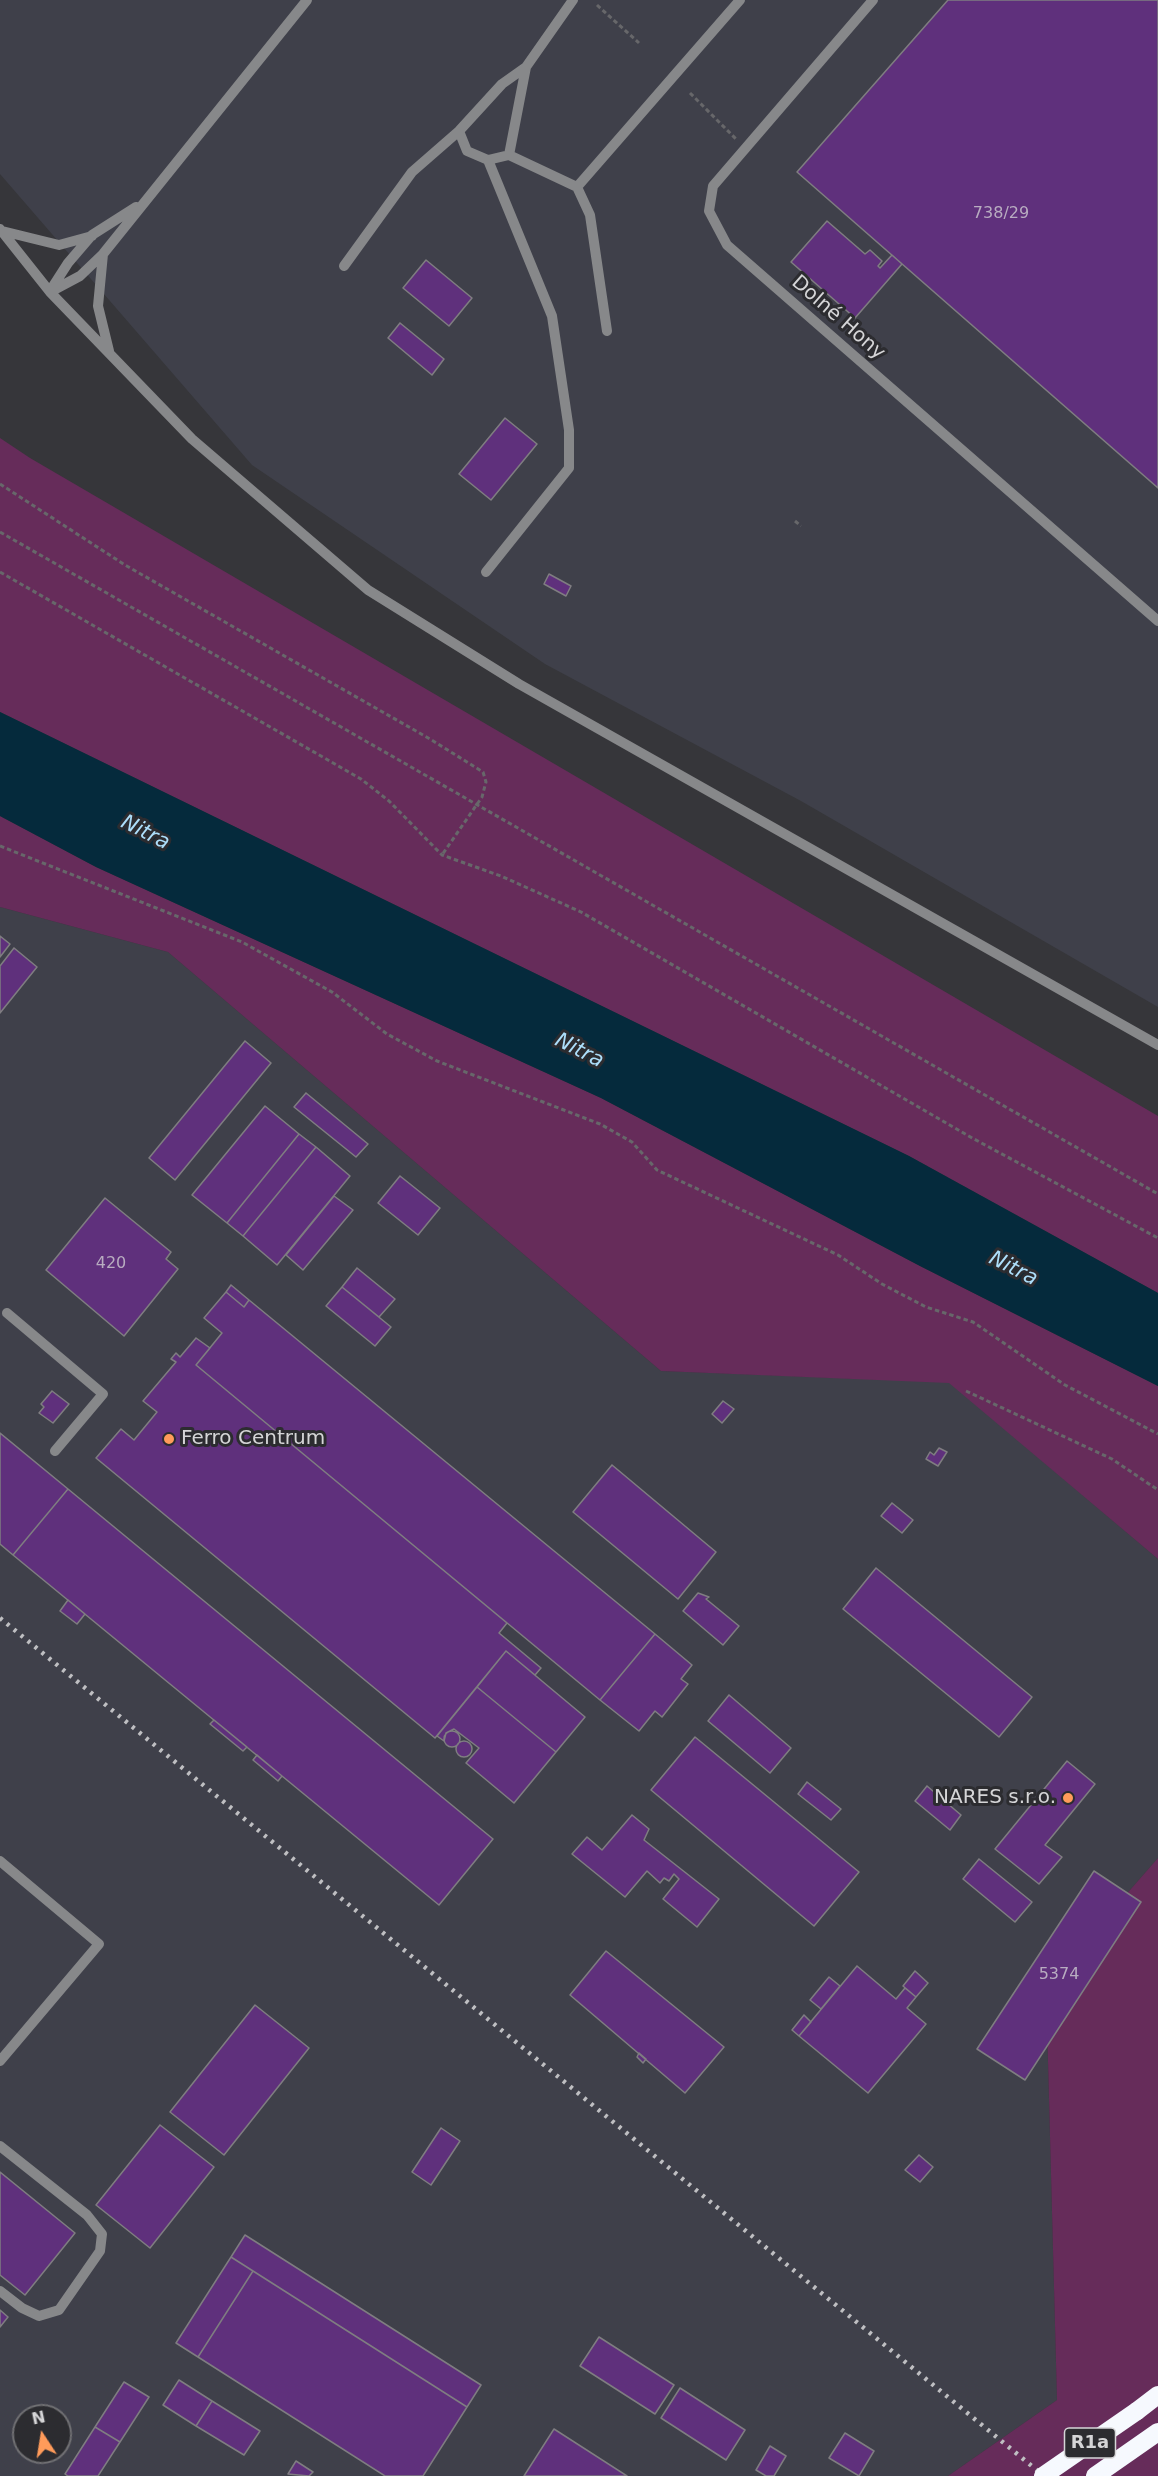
<!DOCTYPE html>
<meta charset="utf-8">
<style>
body{margin:0}
#map{position:relative;width:1158px;height:2476px;overflow:hidden;background:#36363a;font-family:"DejaVu Sans",sans-serif}
canvas{display:block}
.north{position:absolute;left:12px;top:2404px;width:60px;height:60px;box-sizing:border-box;background:#2c2c30;border:2px solid #707073;border-radius:50%;rotate:348deg;font-size:16px;font-weight:700;line-height:24px;text-align:center;color:#d5d5d7}
.north::after{content:'';display:block;margin:auto;width:21px;height:27px;background:#ff9b5a;clip-path:polygon(50% 0,100% 100%,50% 72%,0 100%)}
</style>
<div id="map">
<canvas width="1158" height="2476"></canvas>
<div class="north">N</div>
</div>
<script>
const c = document.querySelector('canvas').getContext('2d');
c.lineJoin = 'round';
function fillPath(path, color) {
  c.fillStyle = color;
  c.fill(path, 'evenodd');
}
function poly(rows) {
  const path = new Path2D();
  for (const r of rows) {
    if (r.length === 3) {
      path.moveTo(r[0] + r[2], r[1]);
      path.arc(r[0], r[1], r[2], 0, 2 * Math.PI);
      continue;
    }
    path.moveTo(r[0], r[1]);
    for (let i = 2; i < r.length; i += 2) path.lineTo(r[i], r[i + 1]);
  }
  return path;
}
function stroke(path, color, width, dash) {
  c.strokeStyle = color;
  c.lineWidth = width;
  c.lineCap = dash ? 'butt' : 'round';
  c.setLineDash(dash || []);
  c.stroke(path);
}
function drawText(font, color, halo, rows, align = 'center') {
  c.font = font + ' "DejaVu Sans",sans-serif';
  c.lineWidth = 6;
  c.setLineDash([]);
  c.textBaseline = 'middle';
  c.strokeStyle = halo;
  c.fillStyle = color;
  for (const [text, x, y, turn = 0] of rows) {
    c.save();
    c.translate(x, y);
    c.rotate((+turn || 0) * Math.PI / 180);
    c.textAlign = isNaN(turn) ? turn : align;
    if (halo) c.strokeText(text, 0, 0);
    c.fillText(text, 0, 0);
    c.restore();
  }
}
const built = poly([
 [0,0,1158,0,1158,1007,801,801,545,664,252,465,0,174],
 [0,907,168,952,661,1371,949,1382,1158,1559,1158,1858,1046,1986,1057,2400,948,2476,0,2476],
 [24,2416,60,2416,60,2452,24,2452]
]);
const green = poly([
 [0,438,30,458,1158,1116,1158,1293,909,1156,0,712],
 [0,816,96,867,601,1098,920,1266,1158,1386,1158,1559,949,1383,661,1371,168,952,0,907],
 [1158,1858,1158,2476,948,2476,1057,2400,1046,1986]
]);
const water = poly([
 [0,712,909,1156,1158,1293,1158,1386,920,1266,601,1098,96,867,0,816]
]);
const building = poly([
 [948,0,1158,0,1158,488,797,172,948,0],
 [827,221,865,254,870,250,882,261,878,266,880,268,892,255,902,264,855,318,791,262,827,221],
 [426,260,472,298,449,326,403,288,426,260],
 [400,323,444,359,432,375,388,338,400,323],
 [505,418,537,444,491,500,459,474,505,418],
 [549,574,571,586,566,596,544,584,549,574],
 [0,936,10,944,0,957,0,936],
 [14,948,37,967,0,1013,0,966,14,948],
 [245,1041,271,1063,175,1180,149,1158,245,1041],
 [306,1093,368,1144,356,1157,294,1107,306,1093],
 [265,1106,299,1134,227,1223,192,1195,265,1106],
 [299,1134,316,1147,243,1236,227,1223,299,1134],
 [316,1147,350,1176,277,1265,243,1236,316,1147],
 [400,1176,440,1208,418,1235,378,1203,400,1176],
 [334,1196,353,1210,303,1270,286,1255,334,1196],
 [105,1198,171,1252,166,1259,178,1269,124,1336,46,1270,105,1198],
 [357,1268,395,1299,379,1317,342,1287,357,1268],
 [231,1285,249,1300,244,1307,226,1292,231,1285],
 [342,1287,391,1327,375,1346,326,1306,342,1287],
 [226,1292,244,1307,249,1300,655,1634,600,1700,196,1365,222,1333,204,1318,226,1292],
 [196,1338,210,1348,196,1365,507,1623,499,1633,541,1668,535,1675,506,1651,435,1738,96,1458,121,1429,134,1440,157,1412,143,1401,176,1362,171,1359,176,1353,180,1357,196,1338],
 [52,1391,69,1404,53,1423,39,1413,44,1407,41,1404,52,1391],
 [723,1401,734,1409,722,1423,712,1414,723,1401],
 [0,1433,68,1489,13,1555,0,1544,0,1433],
 [939,1448,947,1452,938,1466,926,1459,930,1452,934,1455,939,1448],
 [612,1465,716,1552,678,1599,573,1512,612,1465],
 [68,1489,493,1839,439,1905,13,1555,68,1489],
 [892,1503,913,1520,902,1533,881,1516,892,1503],
 [876,1568,1032,1697,999,1737,843,1609,876,1568],
 [698,1593,709,1597,706,1599,739,1626,723,1645,683,1611,698,1593],
 [68,1600,85,1614,77,1624,60,1611,68,1600],
 [655,1634,692,1665,681,1679,688,1684,662,1717,655,1711,639,1731,600,1700,655,1634],
 [506,1651,585,1717,556,1752,477,1687,506,1651],
 [477,1687,556,1752,514,1803,466,1763,479,1748,454,1729,446,1733,444,1741,437,1736,477,1687],
 [729,1695,791,1748,770,1773,708,1721,729,1695],
 [214,1720,247,1747,243,1751,210,1724,214,1720],
 [452,1739,8],
 [695,1737,859,1872,814,1926,651,1790,695,1737],
 [464,1749,8],
 [257,1755,282,1776,278,1781,253,1760,257,1755],
 [1067,1761,1095,1784,1045,1845,1062,1857,1039,1884,995,1849,1067,1761],
 [807,1782,841,1809,831,1820,798,1794,807,1782],
 [927,1786,961,1815,950,1830,915,1801,927,1786],
 [632,1815,649,1829,644,1840,719,1899,697,1927,663,1899,679,1879,674,1874,669,1881,664,1878,660,1883,647,1871,625,1897,572,1854,587,1837,602,1850,632,1815],
 [979,1859,1032,1902,1015,1922,963,1879,979,1859],
 [1094,1871,1141,1902,1025,2080,977,2049,1094,1871],
 [606,1951,724,2047,685,2093,570,1995,606,1951],
 [857,1966,896,1999,905,1988,916,1997,907,2008,926,2024,868,2093,799,2036,857,1966],
 [915,1971,928,1983,916,1997,903,1986,915,1971],
 [829,1977,840,1986,821,2009,810,2000,829,1977],
 [255,2005,309,2048,224,2155,170,2112,255,2005],
 [804,2015,811,2022,799,2036,792,2030,804,2015],
 [639,2053,646,2059,643,2063,637,2057,639,2053],
 [160,2125,214,2167,150,2248,96,2205,160,2125],
 [441,2128,460,2141,431,2185,412,2172,441,2128],
 [919,2155,933,2167,920,2182,905,2170,919,2155],
 [0,2172,75,2233,25,2295,0,2275,0,2172],
 [245,2235,481,2385,467,2407,231,2257,245,2235],
 [231,2257,253,2271,198,2357,176,2343,231,2257],
 [253,2271,467,2407,423,2476,385,2476,198,2357,253,2271],
 [0,2310,8,2317,0,2327,0,2310],
 [599,2337,674,2385,655,2414,580,2366,599,2337],
 [179,2380,212,2401,196,2426,163,2405,179,2380],
 [124,2382,149,2397,120,2442,95,2427,124,2382],
 [680,2388,745,2430,726,2460,661,2418,680,2388],
 [212,2401,260,2431,244,2455,196,2426,212,2401],
 [95,2427,120,2442,98,2476,68,2476,65,2474,95,2427],
 [554,2429,627,2476,524,2476,554,2429],
 [845,2433,874,2451,859,2476,829,2458,845,2433],
 [770,2446,786,2456,774,2476,766,2476,756,2470,770,2446],
 [296,2461,313,2472,309,2476,288,2474,296,2461]
]);
const path = poly([
 [597,5,639,43],
 [690,93,736,139],
 [0,484,125,565,430,739,483,772,486,782,482,797,442,855],
 [795,521,801,526],
 [0,532,1158,1194],
 [0,572,361,779,389,801,442,855,501,876,581,912,974,1139,1158,1238],
 [0,846,242,942,332,992,387,1034,437,1061,600,1124,632,1142,657,1170,838,1255,882,1284,926,1307,973,1322,1065,1385,1158,1434],
 [966,1391,1112,1459,1158,1490]
]);
const minor = poly([
 [873,0,713,186,709,211,727,245,1158,621],
 [459,131,467,151,488,160,509,155,577,187,590,215,607,331],
 [509,155,526,67],
 [577,187,740,0],
 [0,229,50,292,192,439,368,590,519,684,1158,1045],
 [2,231,59,245,92,236],
 [103,254,98,306,109,351],
 [344,266,412,172,459,131,502,84,526,67,573,0],
 [50,291,68,263,92,235,136,207],
 [50,292,80,276,103,254,307,0],
 [486,572,569,468,569,430,552,316,488,160],
 [7,1313,103,1394,55,1451],
 [0,1861,99,1944,0,2061],
 [0,2146,87,2215,102,2234,100,2251,59,2310,39,2316,22,2308,0,2291]
]);
const highway = poly([
 [1137,2411,1158,2395],
 [1095,2476,1158,2432]
]);
const rail = poly([
 [0,1618,1044,2476]
]);
const highwayBridge = poly([
 [1043,2476,1137,2411]
]);
const markers = [
 [169,1439,6,"#ff9b5a"],
 [1068,1798,6,"#ff9b5a"]
];
const numberNames = [
 ["738/29",1001,214],
 ["420",111,1264],
 ["5374",1059,1975]
];
const shields = [
 [1090,2443,51]
];
const shieldNames = [
 ["R1a",1090,2443]
];
const streetNames = [
 ["Dolné Hony",838,318,41]
];
const poiNames = [
 ["Ferro Centrum",181,1439],
 ["NARES s.r.o.",1056,1798,"right"]
];
const waterNames = [
 ["Nitra",145,833,27],
 ["Nitra",579,1051,27],
 ["Nitra",1013,1269,27]
];
fillPath(built, '#3f404a');
fillPath(green, '#662c5a');
fillPath(water, '#052a3c');
fillPath(building, '#5f307c');
stroke(building, '#7f7d81', 1.5);
stroke(path, '#67676a', 3, [4.5, 3]);
stroke(minor, '#87888a', 10);
stroke(highway, '#f6f9fe', 18);
stroke(rail, '#bfbfc2', 4.5, [3, 6]);
stroke(highwayBridge, '#f6f9fe', 18);
for (const [x, y, r, color] of markers) {
  const dot = new Path2D();
  dot.arc(x, y, r, 0, 2 * Math.PI);
  c.fillStyle = color;
  c.fill(dot);
  stroke(dot, '#2c2c30', 2);
}
drawText('16px', '#b8acc0', null, numberNames);
for (const [x, y, w] of shields) {
  const box = new Path2D();
  box.roundRect(x - w / 2, y - 15, w, 30, 4.5);
  c.fillStyle = '#2c2c30';
  c.fill(box);
  stroke(box, '#d5d5d7', 1.5);
}
drawText('bold 18px', '#d5d5d7', null, shieldNames);
drawText('20px', '#d5d5d7', '#2c2c30', streetNames);
drawText('20px', '#d5d5d7', '#2c2c30', poiNames, 'left');
drawText('italic 21px', '#addefa', '#2c2c30', waterNames);
</script>
